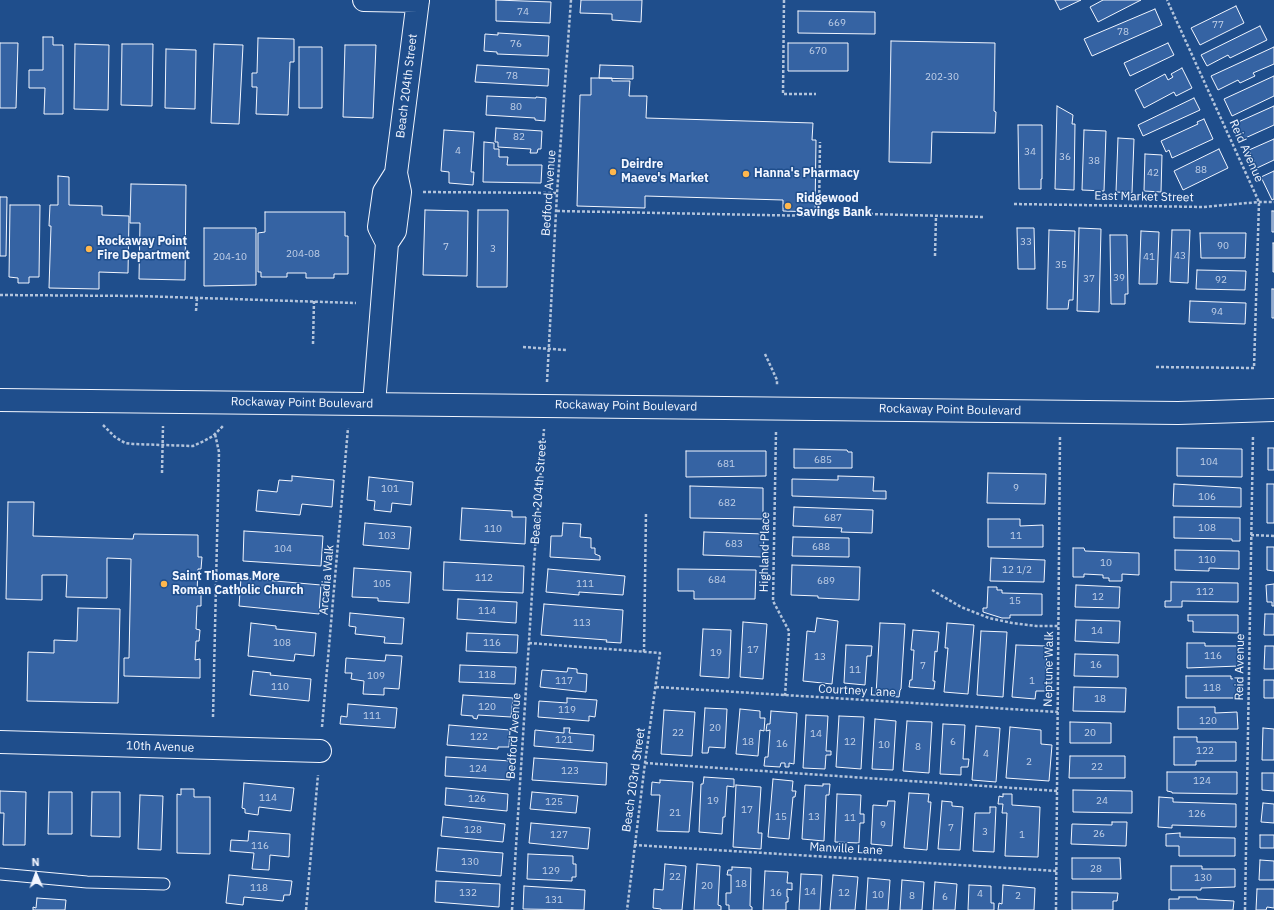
<!DOCTYPE html>
<style>
body{margin:0}
#map{position:relative;width:1274px;height:910px;overflow:hidden;background:#1f4e8c;font-family:"IBM Plex Sans",sans-serif}
canvas{display:block}
.north{position:absolute;left:16px;top:854px;width:40px;height:40px;-webkit-text-stroke:3px #1f4e8c;paint-order:stroke;rotate:358deg;font-size:11px;font-weight:700;line-height:16px;text-align:center;color:#f2f6ff}
.north::after{content:'';display:block;margin:auto;width:14px;height:18px;background:#f2f6ff;clip-path:polygon(50% 0,100% 100%,50% 72%,0 100%)}
</style>
<div id="map">
<canvas width="1274" height="910"></canvas>
<div class="north">N</div>
</div>
<script>
const c = document.querySelector('canvas').getContext('2d');
c.lineJoin = 'round';
function fillPath(path, color) {
  c.fillStyle = color;
  c.fill(path, 'evenodd');
}
function poly(rows) {
  const path = new Path2D();
  for (const r of rows) {
    path.moveTo(r[0], r[1]);
    for (let i = 2; i < r.length; i += 2) path.lineTo(r[i], r[i + 1]);
  }
  return path;
}
function stroke(path, color, width, dash) {
  c.strokeStyle = color;
  c.lineWidth = width;
  c.lineCap = dash ? 'butt' : 'round';
  c.setLineDash(dash || []);
  c.stroke(path);
}
function drawText(font, color, halo, rows, align = 'center') {
  c.font = font + ' "IBM Plex Sans",sans-serif';
  c.lineWidth = 3;
  c.setLineDash([]);
  c.textBaseline = 'middle';
  c.strokeStyle = halo;
  c.fillStyle = color;
  for (const [text, x, y, turn = 0] of rows) {
    c.save();
    c.translate(x, y);
    c.rotate((+turn || 0) * Math.PI / 180);
    c.textAlign = isNaN(turn) ? turn : align;
    if (halo) c.strokeText(text, 0, 0);
    c.fillText(text, 0, 0);
    c.restore();
  }
}
const building = poly([
 [496,0,551,2,550,23,496,21,496,0],
 [581,0,642,0,641,22,612,20,612,14,580,13,581,0],
 [1055,0,1081,0,1060,10,1055,0],
 [1103,0,1141,0,1098,22,1090,7,1103,0],
 [1236,6,1244,23,1200,45,1191,28,1236,6],
 [1155,9,1162,25,1092,56,1084,39,1155,9],
 [798,11,875,12,875,34,798,33,798,11],
 [1260,26,1267,40,1230,58,1228,55,1207,66,1201,55,1260,26],
 [498,33,549,36,548,56,497,54,497,52,484,51,485,34,498,35,498,33],
 [43,37,53,37,53,45,63,45,63,114,44,114,45,88,29,88,29,70,43,70,43,37],
 [258,38,294,39,294,62,290,62,288,115,256,114,257,87,252,87,252,73,257,73,258,38],
 [891,41,995,43,994,111,996,112,995,133,932,132,931,163,889,162,891,41],
 [0,43,18,43,16,108,0,108,0,43],
 [788,43,848,43,848,71,788,71,788,43],
 [1168,43,1174,55,1130,76,1124,63,1168,43],
 [75,44,109,45,108,110,74,109,75,44],
 [122,44,153,44,152,106,121,105,122,44],
 [214,44,243,45,239,124,211,123,214,44],
 [345,45,376,45,373,118,343,117,345,45],
 [299,47,322,47,322,108,299,108,299,47],
 [1274,47,1274,64,1253,73,1255,76,1240,83,1238,80,1218,90,1211,76,1274,47],
 [166,49,196,50,195,109,165,108,166,49],
 [477,65,549,69,548,86,475,82,477,65],
 [600,65,633,66,633,79,599,78,600,65],
 [1182,68,1192,88,1176,96,1174,92,1144,108,1135,90,1165,74,1168,80,1173,77,1171,74,1182,68],
 [1274,76,1274,96,1232,116,1224,99,1274,76],
 [591,78,612,78,612,81,630,81,629,96,647,96,646,118,813,123,812,140,816,140,815,212,783,211,783,200,645,196,645,208,577,206,580,95,591,95,591,78],
 [487,96,536,98,536,97,546,98,545,121,535,120,535,118,486,115,487,96],
 [1194,98,1200,110,1143,136,1138,125,1194,98],
 [1057,106,1073,115,1072,124,1075,124,1074,190,1055,189,1057,106],
 [1274,106,1274,125,1243,139,1236,123,1274,106],
 [1204,119,1213,139,1172,158,1169,150,1166,152,1161,141,1198,124,1197,122,1204,119],
 [1018,125,1042,125,1042,179,1041,179,1041,189,1019,189,1018,125],
 [496,128,542,131,541,149,538,149,537,153,530,153,531,149,498,147,498,142,495,142,496,128],
 [444,130,474,132,471,172,474,172,473,185,449,183,449,172,441,171,444,130],
 [1084,130,1106,131,1104,191,1082,190,1084,130],
 [1118,138,1134,139,1132,193,1116,192,1118,138],
 [1274,139,1274,160,1257,168,1249,150,1274,139],
 [484,142,494,143,494,149,499,149,499,157,508,157,507,165,542,165,541,183,483,182,484,142],
 [1219,149,1228,168,1183,190,1174,171,1219,149],
 [1145,154,1162,155,1161,192,1144,191,1145,154],
 [1274,171,1274,199,1272,200,1261,177,1274,171],
 [58,176,69,177,69,205,102,206,102,215,129,216,128,273,99,272,99,289,49,288,51,226,49,226,50,205,58,205,58,176],
 [131,184,186,185,185,280,139,279,140,223,130,223,131,184],
 [0,197,7,197,6,256,0,256,0,197],
 [10,205,40,205,39,277,29,277,29,283,18,283,18,278,9,277,10,205],
 [425,210,468,211,467,276,423,275,425,210],
 [478,210,508,210,507,287,477,287,478,210],
 [1272,211,1274,211,1274,232,1272,232,1272,211],
 [265,212,345,212,345,236,348,236,348,274,334,274,334,278,306,278,306,273,287,273,287,277,261,277,261,272,258,272,258,233,265,232,265,212],
 [204,228,256,228,256,285,204,286,204,228],
 [1017,228,1034,228,1035,269,1018,269,1017,228],
 [1079,228,1101,229,1099,312,1077,311,1079,228],
 [1049,230,1075,231,1073,300,1069,300,1068,309,1047,309,1049,230],
 [1172,230,1190,230,1188,283,1170,282,1172,230],
 [1141,231,1159,232,1157,284,1139,284,1141,231],
 [1200,233,1246,233,1245,258,1201,258,1200,233],
 [1110,235,1127,235,1128,294,1125,294,1125,304,1111,304,1110,235],
 [1273,243,1274,243,1274,272,1273,272,1273,243],
 [1197,270,1246,271,1245,290,1196,289,1197,270],
 [1272,289,1274,289,1274,318,1272,318,1272,289],
 [1190,301,1246,303,1245,324,1189,322,1190,301],
 [1177,448,1242,449,1242,477,1177,476,1177,448],
 [1268,448,1274,448,1274,470,1268,470,1268,448],
 [794,449,847,450,848,452,852,452,852,468,794,468,794,449],
 [686,451,766,451,766,476,686,477,686,451],
 [988,473,1046,474,1045,504,987,503,988,473],
 [292,476,334,480,332,507,302,504,300,515,256,511,258,490,277,492,279,480,292,481,292,476],
 [838,476,874,477,873,491,886,491,886,499,792,496,792,479,838,480,838,476],
 [369,477,413,482,411,505,392,503,391,512,374,510,375,501,367,500,369,477],
 [1174,484,1241,488,1241,507,1173,506,1174,484],
 [1267,484,1274,484,1274,523,1267,523,1267,484],
 [690,486,763,488,763,519,690,518,690,486],
 [8,502,34,502,33,536,133,539,134,534,198,535,198,557,202,557,201,569,198,569,197,593,201,594,201,606,197,606,196,629,200,630,199,641,196,641,195,660,200,659,200,678,124,676,124,658,129,658,131,559,107,558,107,598,66,597,67,575,42,575,42,600,6,599,8,502],
 [794,507,873,510,872,533,841,532,842,528,793,526,794,507],
 [462,508,512,511,512,517,526,517,525,544,460,540,462,508],
 [1174,517,1240,518,1240,541,1232,541,1232,539,1174,538,1174,517],
 [988,519,1020,519,1020,526,1043,525,1043,547,988,547,988,519],
 [365,523,411,527,409,549,363,545,365,523],
 [563,523,581,524,580,537,591,538,591,548,595,548,595,554,600,556,600,560,550,557,551,536,562,536,563,523],
 [244,531,323,536,321,566,243,561,244,531],
 [704,532,764,534,763,557,703,555,704,532],
 [793,537,849,538,849,557,792,556,793,537],
 [1267,547,1274,547,1274,571,1267,570,1267,547],
 [1073,548,1084,548,1085,551,1139,553,1139,575,1122,574,1122,581,1109,581,1109,578,1103,578,1103,575,1084,574,1084,577,1073,577,1073,548],
 [1175,550,1239,551,1239,569,1209,568,1209,571,1175,570,1175,550],
 [991,558,1045,560,1044,582,990,581,991,558],
 [444,562,524,566,523,593,443,590,444,562],
 [792,565,860,567,859,600,818,598,818,596,791,595,792,565],
 [354,568,411,572,409,603,378,601,378,598,352,597,354,568],
 [548,569,625,576,623,595,579,592,579,595,546,592,548,569],
 [678,569,756,570,755,599,694,599,694,591,678,591,678,569],
 [241,578,321,585,319,614,239,606,241,578],
 [1171,582,1238,583,1238,602,1182,601,1182,607,1165,607,1165,601,1171,601,1171,582],
 [1274,584,1274,606,1272,606,1272,602,1267,602,1266,585,1274,584],
 [1076,585,1120,587,1119,608,1075,607,1076,585],
 [988,587,997,587,997,590,1002,590,1002,593,1042,594,1042,615,1010,615,1010,618,1002,618,983,612,983,608,987,608,988,587],
 [458,599,517,602,516,623,457,619,458,599],
 [544,604,623,610,621,643,606,642,607,640,541,635,544,604],
 [78,608,120,609,118,703,27,701,28,652,54,653,54,640,77,641,78,608],
 [350,613,404,618,402,644,384,643,385,637,355,634,356,627,349,626,350,613],
 [1265,614,1274,614,1274,635,1264,635,1265,614],
 [1188,615,1238,615,1238,633,1193,632,1193,621,1188,621,1188,615],
 [817,618,838,621,832,684,803,681,807,631,815,632,817,618],
 [1076,620,1120,621,1119,643,1075,641,1076,620],
 [743,622,767,624,763,679,740,677,743,622],
 [251,623,276,626,276,629,316,633,314,656,295,654,294,661,248,656,251,623],
 [880,623,905,624,901,689,900,690,899,697,876,695,880,623],
 [947,623,974,625,968,694,944,692,948,648,945,648,947,623],
 [703,629,731,630,729,678,700,676,703,629],
 [913,630,939,632,937,652,935,651,933,681,935,681,934,689,909,687,910,680,912,680,914,650,911,650,913,630],
 [981,631,1007,632,1003,697,977,695,981,631],
 [467,633,518,635,517,653,466,651,467,633],
 [1187,643,1205,643,1205,646,1239,646,1239,666,1187,668,1187,643],
 [846,645,872,646,871,656,867,656,865,685,844,683,846,645],
 [1016,645,1047,646,1046,671,1051,671,1049,691,1036,691,1035,699,1012,697,1016,645],
 [1265,646,1274,646,1274,669,1264,669,1265,646],
 [1075,654,1118,655,1118,677,1074,676,1075,654],
 [386,655,402,656,399,689,384,688,384,695,363,694,364,681,351,679,352,673,345,673,346,658,385,661,386,655],
 [460,665,516,667,515,684,459,682,460,665],
 [568,668,577,669,577,673,587,674,586,692,540,687,542,670,567,672,568,668],
 [253,671,271,673,270,675,311,679,309,701,250,695,253,671],
 [1186,676,1231,676,1231,679,1239,678,1238,698,1186,698,1186,676],
 [1264,680,1274,680,1274,698,1264,698,1264,680],
 [1074,687,1126,688,1125,712,1073,711,1074,687],
 [463,695,513,698,511,717,478,715,477,719,473,718,473,716,461,715,463,695],
 [567,698,597,700,595,717,589,716,589,721,538,717,539,701,567,703,567,698],
 [348,704,397,708,395,728,340,724,341,716,347,717,348,704],
 [1178,707,1215,707,1215,713,1237,712,1238,729,1178,729,1178,707],
 [705,708,727,709,725,748,709,747,708,753,702,753,705,708],
 [740,709,760,711,760,718,765,718,764,731,760,730,758,756,736,754,740,709],
 [664,710,695,712,692,756,661,754,664,710],
 [771,711,797,713,794,764,789,763,789,767,785,767,785,763,781,763,780,767,764,766,765,757,768,757,770,730,766,731,767,724,770,724,771,711],
 [806,715,828,716,826,751,831,751,831,755,826,755,825,769,803,768,806,715],
 [839,716,864,717,861,769,836,767,839,716],
 [875,719,896,721,893,770,872,769,875,719],
 [907,721,932,722,929,773,903,771,907,721],
 [1070,722,1111,723,1111,743,1070,743,1070,722],
 [943,724,965,725,963,759,969,759,968,767,961,767,961,775,940,774,943,724],
 [449,725,510,730,509,747,498,747,498,749,447,745,449,725],
 [976,726,1000,728,996,782,972,780,976,726],
 [1010,727,1041,730,1041,744,1052,745,1049,781,1006,778,1010,727],
 [564,728,570,728,569,733,594,735,593,751,534,746,535,730,564,733,564,728],
 [1263,728,1274,729,1274,760,1262,760,1263,728],
 [1174,737,1197,737,1197,742,1236,742,1236,761,1196,761,1196,765,1174,765,1174,737],
 [1070,756,1125,756,1125,778,1069,778,1070,756],
 [446,757,511,761,510,780,445,776,446,757],
 [534,758,607,763,606,785,532,780,534,758],
 [1167,772,1237,772,1237,794,1172,793,1172,792,1167,791,1167,772],
 [1262,773,1274,773,1274,791,1262,790,1262,773],
 [704,777,734,779,734,787,727,786,725,817,723,817,722,834,699,832,701,784,703,784,704,777],
 [773,779,793,781,792,791,796,791,795,797,793,797,789,839,768,837,773,779],
 [660,780,693,782,689,832,657,831,660,795,651,795,652,782,660,783,660,780],
 [244,783,294,788,291,811,259,807,258,815,245,813,245,809,242,808,244,783],
 [823,784,830,784,829,795,826,795,824,841,802,839,805,785,823,786,823,784],
 [736,785,761,787,758,833,762,833,761,849,733,847,736,785],
 [446,788,508,794,507,811,445,805,446,788],
 [181,789,194,789,194,797,210,797,210,854,177,853,177,794,181,795,181,789],
 [1073,790,1132,791,1132,813,1073,812,1073,790],
 [0,791,26,792,25,845,3,845,4,813,0,813,0,791],
 [49,792,72,792,72,834,48,834,49,792],
 [92,792,120,792,120,837,91,836,92,792],
 [532,792,578,796,576,813,530,809,532,792],
 [909,793,929,794,928,802,931,802,927,850,904,848,909,793],
 [837,794,861,795,860,814,864,814,864,823,860,823,859,843,835,842,837,794],
 [1003,794,1012,794,1012,805,1040,807,1038,857,1005,856,1007,813,1002,813,1003,804,998,804,999,796,1003,797,1003,794],
 [140,795,163,796,161,850,138,849,140,795],
 [1159,797,1173,798,1173,802,1236,804,1236,827,1172,825,1172,828,1158,827,1159,797],
 [888,801,895,801,892,846,871,844,873,805,887,806,888,801],
 [942,801,952,802,952,806,963,807,960,850,938,849,942,801],
 [1263,803,1274,804,1274,823,1261,822,1263,803],
 [990,807,996,807,994,852,973,851,975,813,990,813,990,807],
 [443,817,505,824,503,842,441,836,443,817],
 [1112,822,1127,822,1126,846,1071,844,1072,824,1112,825,1112,822],
 [531,823,590,828,588,849,529,843,531,823],
 [249,831,290,834,289,857,270,855,269,870,252,869,254,853,230,851,231,840,248,841,249,831],
 [1180,833,1180,837,1235,838,1235,856,1179,856,1179,846,1166,846,1166,834,1180,833],
 [1260,835,1274,835,1274,848,1260,848,1260,835],
 [438,848,503,853,501,876,436,871,438,848],
 [528,854,573,856,573,864,576,864,576,877,572,877,572,881,527,879,528,854],
 [1072,858,1120,858,1121,879,1072,879,1072,858],
 [1260,860,1274,861,1274,880,1259,880,1260,860],
 [665,864,686,866,682,910,661,910,661,909,653,908,654,889,663,890,665,864],
 [697,864,720,866,718,905,721,906,721,910,694,910,697,864],
 [1171,866,1202,866,1202,869,1235,869,1235,887,1201,888,1201,890,1171,890,1171,866],
 [732,867,751,868,750,906,752,907,752,910,729,910,729,905,726,905,726,893,731,893,731,875,727,875,728,870,732,870,732,867],
 [765,871,788,872,787,883,792,883,792,890,787,889,787,897,788,897,788,902,786,902,786,910,763,910,765,871],
 [801,874,822,875,820,910,799,910,801,874],
 [229,875,292,881,290,895,284,895,283,901,244,897,243,905,226,903,229,875],
 [833,875,858,877,855,910,830,910,833,875],
 [868,878,890,880,888,910,866,910,868,878],
 [902,880,924,882,922,910,900,910,902,880],
 [436,881,500,884,499,907,435,902,436,881],
 [935,882,957,884,955,910,933,910,935,882],
 [969,885,991,886,991,903,994,903,994,910,968,910,969,885],
 [1003,885,1035,888,1034,910,998,910,999,903,1002,904,1003,885],
 [524,886,585,890,584,910,523,909,524,886],
 [1257,889,1274,889,1274,908,1267,907,1266,910,1256,910,1257,889],
 [1072,892,1118,893,1117,901,1113,901,1113,910,1072,910,1072,892],
 [1179,897,1197,897,1197,899,1234,901,1233,910,1169,910,1169,899,1179,899,1179,897],
 [37,898,66,900,65,910,33,910,33,907,36,908,37,898]
]);
const path = poly([
 [784,0,783,94,816,94],
 [423,192,557,193],
 [1014,204,1203,207,1259,202,1274,202],
 [557,211,815,216,819,213,828,213],
 [819,213,820,142],
 [870,214,984,217],
 [935,256,936,216],
 [0,295,139,296,356,303],
 [196,311,197,298],
 [313,344,314,301],
 [523,347,566,350],
 [765,354,777,380,777,385],
 [1156,367,1254,368,1259,202,1167,0],
 [547,382,557,193,571,0],
 [103,425,115,437,125,443,133,444,193,446,204,441,213,436,223,426],
 [776,432,773,601,789,631,785,696],
 [162,473,163,426],
 [1251,535,1274,536],
 [932,590,961,607,989,618,1012,623,1036,626,1059,626],
 [529,643,660,653,645,763,627,910],
 [644,652,646,512],
 [656,687,1058,712],
 [213,717,219,452,215,434],
 [322,727,348,428],
 [645,763,1058,791],
 [634,845,1057,871],
 [306,910,318,775],
 [512,910,534,562,544,429],
 [1056,910,1060,435],
 [1245,910,1253,435]
]);
const service = poly([
 [0,874,87,882,164,884]
]);
const minor = poly([
 [364,0,418,1],
 [387,243,379,227,384,192,396,173],
 [374,404,387,243,395,231,400,192,396,173,418,0],
 [0,742,320,751]
]);
const tertiary = poly([
 [0,400,1178,413,1274,410]
]);
const markers = [
 [613,172,4,"#ffb74d"],
 [746,174,4,"#ffb74d"],
 [788,206,4,"#ffb74d"],
 [89,249,4,"#ffb74d"],
 [164,584,4,"#ffb74d"]
];
const numberNames = [
 ["74",523,12],
 ["669",837,23],
 ["77",1218,25],
 ["78",1123,32],
 ["76",516,44],
 ["670",818,51],
 ["78",512,76],
 ["202-30",942,77],
 ["80",516,107],
 ["82",519,137],
 ["4",458,151],
 ["34",1030,152],
 ["36",1065,157],
 ["38",1094,161],
 ["88",1201,170],
 ["42",1153,173],
 ["33",1026,242],
 ["90",1223,246],
 ["7",446,247],
 ["3",493,249],
 ["204-08",303,254],
 ["43",1180,256],
 ["204-10",230,257],
 ["41",1149,257],
 ["35",1061,265],
 ["39",1119,278],
 ["37",1089,279],
 ["92",1221,280],
 ["94",1217,312],
 ["685",823,460],
 ["104",1209,462],
 ["681",726,464],
 ["9",1016,488],
 ["101",390,489],
 ["106",1207,497],
 ["682",727,503],
 ["687",833,518],
 ["108",1207,528],
 ["110",493,529],
 ["103",387,536],
 ["11",1016,536],
 ["683",734,544],
 ["688",821,547],
 ["104",283,549],
 ["110",1207,560],
 ["10",1106,563],
 ["12 1/2",1017,570],
 ["112",484,578],
 ["684",717,580],
 ["689",826,581],
 ["105",382,584],
 ["111",585,584],
 ["112",1205,592],
 ["12",1098,597],
 ["15",1015,601],
 ["114",487,611],
 ["113",582,623],
 ["14",1097,631],
 ["108",282,643],
 ["116",492,643],
 ["17",753,650],
 ["19",716,653],
 ["116",1213,656],
 ["13",820,657],
 ["16",1096,665],
 ["7",923,666],
 ["11",855,670],
 ["118",487,675],
 ["109",376,676],
 ["117",564,681],
 ["1",1032,681],
 ["110",280,687],
 ["118",1212,688],
 ["18",1100,699],
 ["120",487,707],
 ["119",567,710],
 ["111",372,716],
 ["120",1208,721],
 ["20",715,728],
 ["22",678,733],
 ["20",1090,733],
 ["14",816,734],
 ["122",479,737],
 ["121",564,740],
 ["18",748,742],
 ["12",850,742],
 ["6",953,742],
 ["16",782,744],
 ["10",884,745],
 ["8",918,747],
 ["122",1205,751],
 ["4",986,754],
 ["2",1029,762],
 ["22",1097,767],
 ["124",478,769],
 ["123",570,771],
 ["124",1202,781],
 ["114",268,798],
 ["126",477,799],
 ["19",713,801],
 ["24",1102,801],
 ["125",554,802],
 ["17",747,810],
 ["21",675,813],
 ["126",1197,814],
 ["15",781,817],
 ["13",814,817],
 ["11",850,818],
 ["9",883,825],
 ["7",951,828],
 ["128",473,830],
 ["3",985,832],
 ["26",1099,834],
 ["127",559,835],
 ["1",1022,835],
 ["116",260,846],
 ["130",470,862],
 ["28",1096,869],
 ["129",551,871],
 ["22",675,877],
 ["130",1203,878],
 ["18",741,884],
 ["20",707,886],
 ["118",259,888],
 ["14",810,892],
 ["132",468,893],
 ["16",776,893],
 ["12",844,893],
 ["4",980,894],
 ["10",878,895],
 ["8",912,896],
 ["2",1018,896],
 ["6",945,897],
 ["131",554,900]
];
const streetNames = [
 ["Beach 204th Street",407,86,-83],
 ["Reid Avenue",1246,151,66],
 ["Bedford Avenue",549,193,-86],
 ["East Market Street",1144,197,1],
 ["Rockaway Point Boulevard",302,403,1],
 ["Rockaway Point Boulevard",626,406,1],
 ["Rockaway Point Boulevard",950,410,1],
 ["Beach 204th Street",539,492,-86],
 ["Highland Place",765,552,-89],
 ["Arcadia Walk",327,580,-85],
 ["Reid Avenue",1240,667,-89],
 ["Neptune Walk",1049,669,-89],
 ["Courtney Lane",857,691,3],
 ["Bedford Avenue",514,736,-86],
 ["10th Avenue",160,747,2],
 ["Beach 203rd Street",634,780,-82],
 ["Manville Lane",846,849,3]
];
const poiNames = [
 ["Deirdre",621,165],
 ["Maeve's Market",621,179],
 ["Hanna's Pharmacy",754,174],
 ["Ridgewood",796,199],
 ["Savings Bank",796,213],
 ["Rockaway Point",97,242],
 ["Fire Department",97,256],
 ["Saint Thomas More",172,577],
 ["Roman Catholic Church",172,591]
];
fillPath(building, '#3563a3');
stroke(building, '#f2f6ff', 1);
stroke(service, '#f2f6ff', 13);
stroke(minor, '#f2f6ff', 24);
stroke(tertiary, '#f2f6ff', 24);
stroke(path, '#b3c4dc', 2.5, [3, 2]);
stroke(service, '#1f4e8c', 11);
stroke(minor, '#1f4e8c', 22);
stroke(tertiary, '#1f4e8c', 22);
for (const [x, y, r, color] of markers) {
  const dot = new Path2D();
  dot.arc(x, y, r, 0, 2 * Math.PI);
  c.fillStyle = color;
  c.fill(dot);
  stroke(dot, '#1f4e8c', 1.5);
}
drawText('10px', '#c3d1e8', null, numberNames);
drawText('12px', '#f2f6ff', '#1f4e8c', streetNames);
drawText('bold 12px', '#f2f6ff', '#1f4e8c', poiNames, 'left');
</script>
